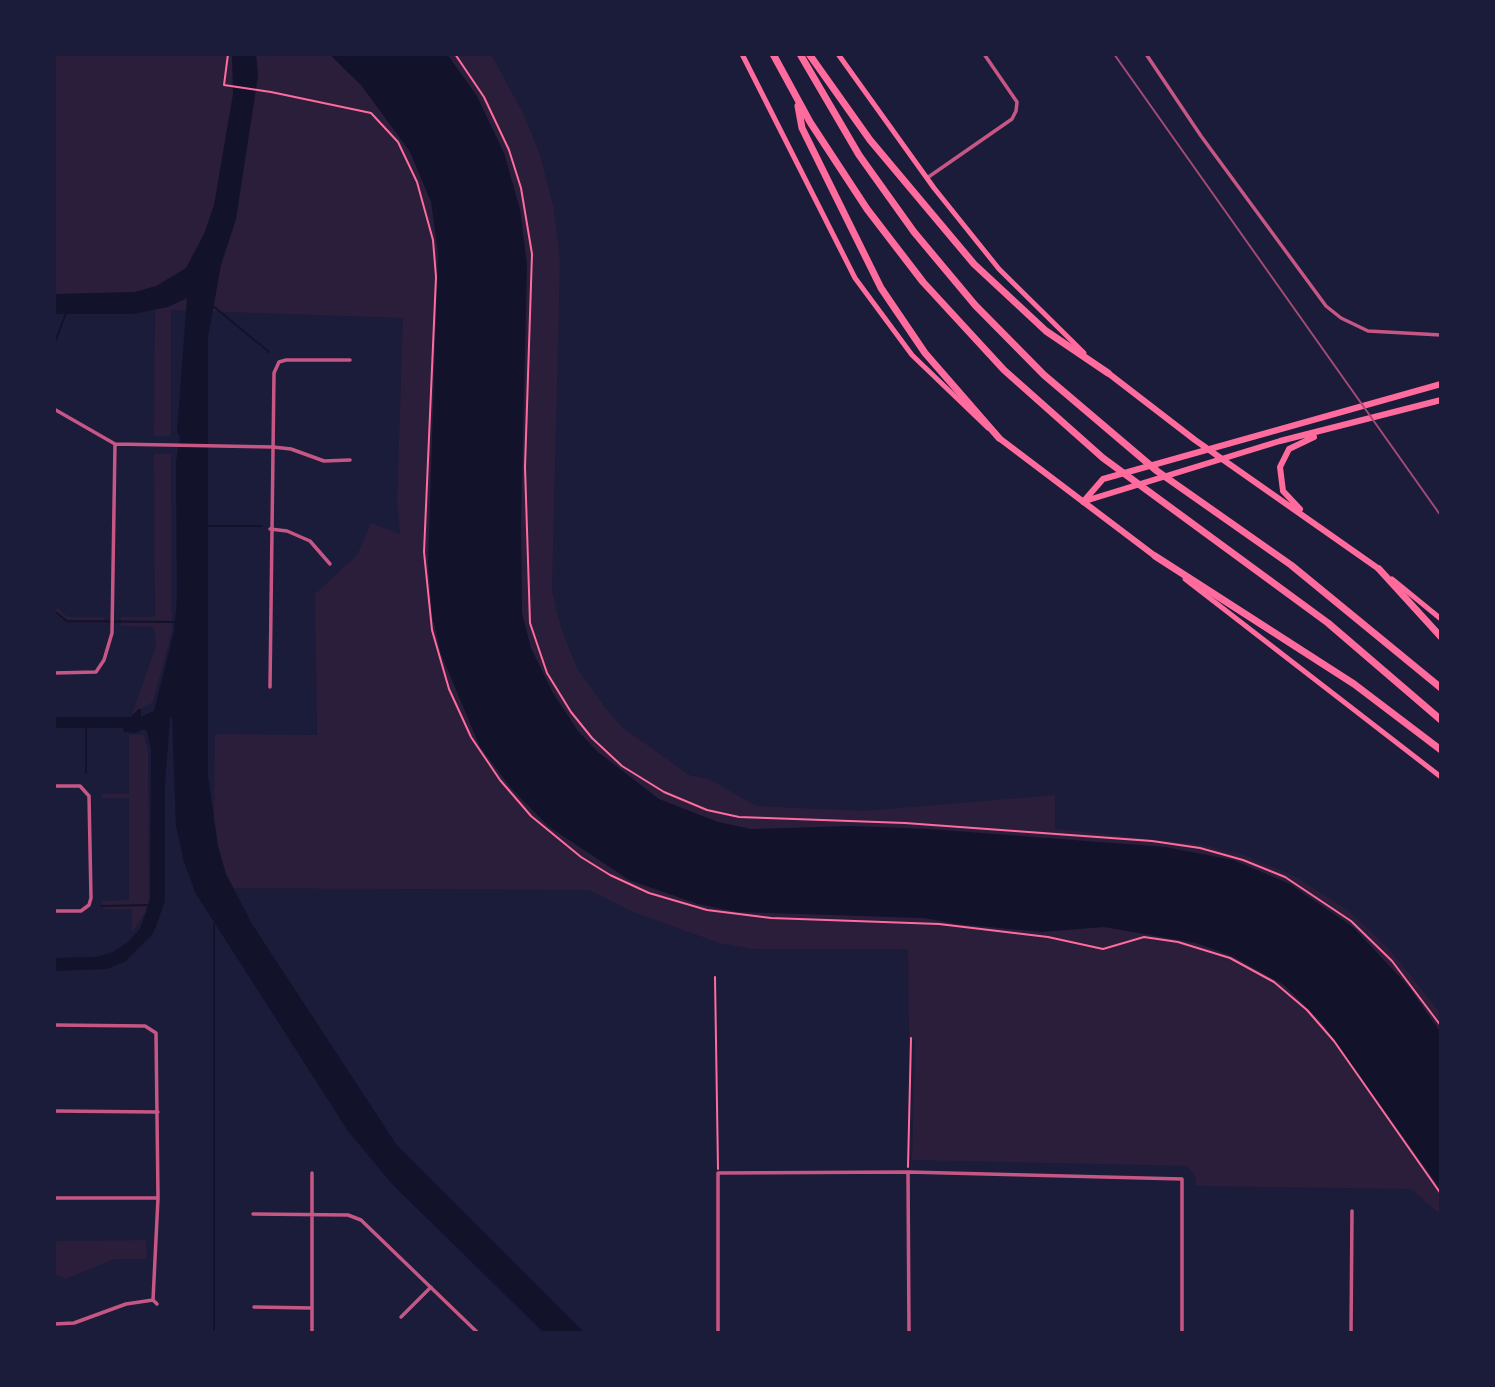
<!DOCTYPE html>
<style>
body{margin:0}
#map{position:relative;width:1495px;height:1387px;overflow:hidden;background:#1b1b3a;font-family:"Roboto Serif",serif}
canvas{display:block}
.frame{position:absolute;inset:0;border:56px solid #1b1b3a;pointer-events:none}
</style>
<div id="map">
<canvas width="1495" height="1387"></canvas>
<div class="frame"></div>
</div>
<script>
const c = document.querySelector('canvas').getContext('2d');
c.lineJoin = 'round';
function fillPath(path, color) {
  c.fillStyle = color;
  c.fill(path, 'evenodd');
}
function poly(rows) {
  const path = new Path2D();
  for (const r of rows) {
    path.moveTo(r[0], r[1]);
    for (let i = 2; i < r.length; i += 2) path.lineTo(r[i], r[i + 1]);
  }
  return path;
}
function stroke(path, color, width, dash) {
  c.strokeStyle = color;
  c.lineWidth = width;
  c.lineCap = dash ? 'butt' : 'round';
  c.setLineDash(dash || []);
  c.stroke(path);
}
const green = poly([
 [54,54,491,54,525,117,540,155,554,209,560,261,552,591,561,628,577,668,604,706,622,727,689,775,709,779,756,806,865,811,1055,795,1055,829,1198,844,1244,855,1296,877,1349,911,1390,950,1441,1014,1441,1215,1411,1189,1195,1186,1196,1177,1187,1166,912,1160,915,1041,909,1040,908,949,753,949,719,943,633,912,589,890,213,888,215,734,317,735,315,594,357,555,371,523,400,534,397,502,403,318,171,310,171,436,154,436,155,310,54,308],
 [154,454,171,454,172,631,153,702,132,714,156,646,154,627,121,626,121,617,155,617],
 [54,605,68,617,104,617,104,623,67,622,54,614],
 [129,735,144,735,148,751,149,898,145,913,132,933,132,909,103,909,102,901,129,900,129,798,101,798,102,794,129,794],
 [146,1240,147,1259,114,1259,66,1279,54,1274,54,1241]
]);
const water = poly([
 [232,54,256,54,258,76,236,219,221,265,208,337,208,777,218,846,226,874,252,924,396,1144,585,1333,544,1333,392,1184,348,1131,196,894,184,862,176,825,172,717,170,717,165,785,165,901,153,934,126,961,107,969,54,971,54,958,96,957,113,952,128,942,140,929,150,900,151,750,147,731,144,729,136,733,124,732,123,728,54,728,54,717,131,717,138,709,141,709,141,717,154,711,174,631,177,600,176,462,180,437,177,432,187,298,168,307,133,314,54,314,54,294,135,292,156,286,186,268,204,234,214,205,233,94],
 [329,54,447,54,477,96,504,153,520,209,527,265,521,523,522,613,531,648,553,693,578,731,598,752,659,799,718,822,751,829,852,826,930,829,1165,847,1233,860,1290,884,1353,927,1409,987,1441,1033,1441,1190,1322,1023,1284,985,1232,956,1196,943,1104,927,1042,932,956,924,924,918,737,912,698,904,629,880,548,826,511,788,480,747,441,654,432,615,428,563,438,253,431,202,410,152,361,85]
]);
const stream = poly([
 [213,306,269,352],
 [54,345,66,313],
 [207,526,262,526],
 [54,611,67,621,176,622],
 [86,773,86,728],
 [101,906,149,905],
 [214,1333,214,924]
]);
const path = poly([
 [228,54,224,85,271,92,371,113,398,142,417,182,433,240,436,277,424,552,432,630,449,689,471,737,500,780,531,816,581,857,610,875,649,893,707,910,771,918,939,924,1048,937,1103,949,1144,937,1178,942,1230,958,1274,982,1307,1010,1334,1041,1441,1194],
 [455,54,484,97,509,150,521,188,532,254,525,467,530,623,547,673,571,712,592,738,622,766,664,792,707,810,739,817,905,823,1152,841,1200,848,1243,860,1285,877,1351,921,1392,961,1441,1026],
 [715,977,718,1169],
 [908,1167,911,1038]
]);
const minor = poly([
 [1146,54,1201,136,1326,306,1341,318,1368,331,1441,335],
 [927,178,1012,119,1016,111,1017,102,984,54],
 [54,409,115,444,273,447,291,449,324,461,350,460],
 [270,529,287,531,310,541,330,564],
 [54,673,96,672,104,660,112,633,115,444],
 [270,687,274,373,279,362,286,360,350,360],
 [54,786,80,786,89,796,91,898,89,905,81,911,54,911],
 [54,1025,145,1026,156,1033,158,1198,153,1300],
 [54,1111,158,1112],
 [908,1172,909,1333],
 [54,1198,158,1198],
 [253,1214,348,1215,361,1220,478,1333],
 [254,1307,312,1308],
 [401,1317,431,1287],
 [54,1324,74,1323,126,1304,153,1300,157,1304],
 [312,1333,312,1173],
 [718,1333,718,1173,908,1172,1182,1179,1182,1333],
 [1351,1333,1352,1211]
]);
const secondary = poly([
 [742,54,855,278,912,355,988,428],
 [838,54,934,188,999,269,1084,353],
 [1185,579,1441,777],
 [1392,579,1441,619]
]);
const trunk = poly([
 [1108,373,1195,440,1379,569],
 [999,438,1155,556],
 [1085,501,1280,441,1441,400],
 [1083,502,1103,479,1441,384],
 [1300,509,1283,491,1280,467,1289,449,1314,437]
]);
const motorway = poly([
 [773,54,810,122,867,209,923,282,1004,370,1103,458,1328,623,1441,720],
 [800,54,859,155,914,232,975,305,1044,375,1157,471,1291,565,1441,688],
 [809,54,870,140,974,264,1046,331,1108,373],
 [798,106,802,128,881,288,925,353,999,438],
 [1155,556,1354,684,1441,750],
 [1379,569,1441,637]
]);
const rail = poly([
 [1114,54,1441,516]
]);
fillPath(green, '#2a1e3b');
fillPath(water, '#12122b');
stroke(stream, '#12122b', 2);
stroke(path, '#ff6b9d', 2);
stroke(minor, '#c65784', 3.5);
stroke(secondary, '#ff6b9d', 5);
stroke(trunk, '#ff6b9d', 6);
stroke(motorway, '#ff6b9d', 7);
stroke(rail, '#a44b75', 2);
</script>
